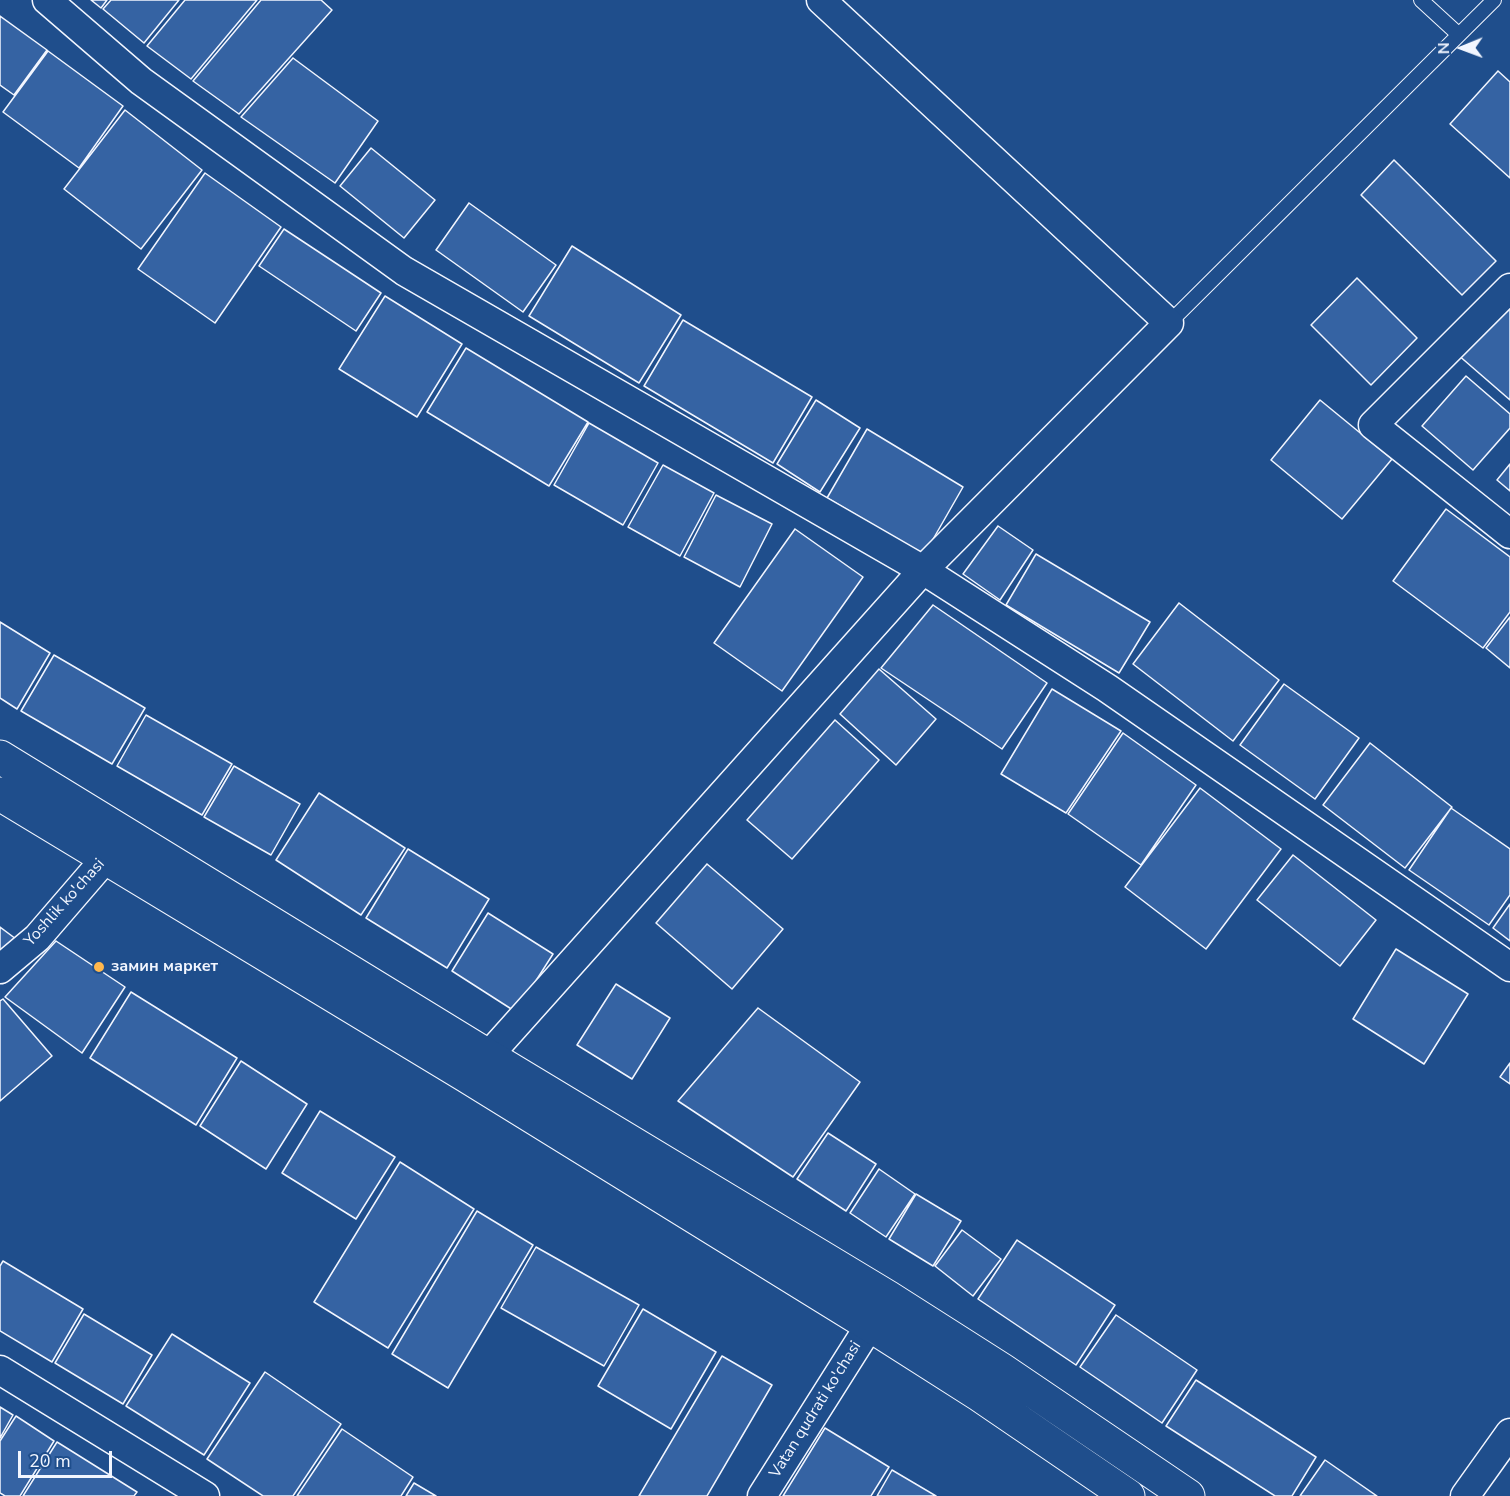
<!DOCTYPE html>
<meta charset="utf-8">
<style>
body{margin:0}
#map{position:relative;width:1510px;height:1496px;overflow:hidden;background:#1f4e8c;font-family:"Nunito Sans",sans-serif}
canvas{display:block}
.north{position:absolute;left:1432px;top:18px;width:60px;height:60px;-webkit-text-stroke:4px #1f4e8c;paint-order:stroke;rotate:269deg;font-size:16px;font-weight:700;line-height:24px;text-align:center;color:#f2f6ff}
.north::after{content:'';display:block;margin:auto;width:21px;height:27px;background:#f2f6ff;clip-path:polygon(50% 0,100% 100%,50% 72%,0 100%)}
.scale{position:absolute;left:18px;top:1451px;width:94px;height:27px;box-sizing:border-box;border:3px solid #f2f6ff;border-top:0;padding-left:8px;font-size:18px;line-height:21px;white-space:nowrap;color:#f2f6ff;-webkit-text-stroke:4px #1f4e8c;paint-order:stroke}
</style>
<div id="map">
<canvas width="1510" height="1496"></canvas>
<div class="north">N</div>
<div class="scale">20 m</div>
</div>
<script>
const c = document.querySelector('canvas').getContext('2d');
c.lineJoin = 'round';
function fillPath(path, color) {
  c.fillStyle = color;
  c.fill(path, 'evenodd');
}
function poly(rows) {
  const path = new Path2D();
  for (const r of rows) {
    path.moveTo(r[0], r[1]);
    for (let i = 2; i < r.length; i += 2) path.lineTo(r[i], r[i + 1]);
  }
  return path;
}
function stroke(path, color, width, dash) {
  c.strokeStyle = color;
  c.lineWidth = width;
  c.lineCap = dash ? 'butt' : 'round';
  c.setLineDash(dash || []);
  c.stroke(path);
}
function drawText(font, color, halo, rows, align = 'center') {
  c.font = font + ' "Nunito Sans",sans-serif';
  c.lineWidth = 4.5;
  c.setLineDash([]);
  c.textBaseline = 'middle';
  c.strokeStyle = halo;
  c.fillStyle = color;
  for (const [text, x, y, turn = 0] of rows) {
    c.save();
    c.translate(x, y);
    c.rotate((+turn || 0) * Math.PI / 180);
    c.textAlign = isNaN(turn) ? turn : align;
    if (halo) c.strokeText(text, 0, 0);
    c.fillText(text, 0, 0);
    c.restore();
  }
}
const building = poly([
 [91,0,107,0,101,8,91,0],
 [111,0,179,0,144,43,103,9,111,0],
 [185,0,257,0,191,79,147,46,185,0],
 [261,0,321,0,332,10,239,114,193,81,261,0],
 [0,16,47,50,14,95,0,85,0,16],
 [48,51,123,106,79,168,3,112,48,51],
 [293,58,378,121,335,183,241,117,293,58],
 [1498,71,1510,82,1510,178,1450,124,1498,71],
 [125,110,202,170,141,249,64,189,125,110],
 [371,148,435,200,404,238,340,186,371,148],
 [1394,160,1496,261,1462,295,1361,195,1394,160],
 [205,173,281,227,215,323,138,269,205,173],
 [469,203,556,265,523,312,436,250,469,203],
 [284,229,381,293,356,331,259,266,284,229],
 [572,246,681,315,639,383,529,316,572,246],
 [1357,278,1417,338,1371,385,1311,325,1357,278],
 [385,296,462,344,417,417,339,369,385,296],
 [1510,305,1510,400,1457,354,1510,305],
 [683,320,812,397,773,463,644,386,683,320],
 [466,348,588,422,549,486,427,412,466,348],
 [1466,376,1510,414,1510,428,1473,470,1422,426,1466,376],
 [816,400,860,428,820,492,777,464,816,400],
 [1320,400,1392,459,1342,519,1271,460,1320,400],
 [589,423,658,463,623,525,554,485,589,423],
 [867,429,963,487,924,555,827,498,867,429],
 [1510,464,1510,491,1497,480,1510,464],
 [663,465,714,493,680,556,628,527,663,465],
 [716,495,772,524,740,587,684,557,716,495],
 [1446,509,1510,557,1510,612,1483,648,1393,581,1446,509],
 [998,526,1033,550,1000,600,963,574,998,526],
 [795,529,863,577,782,691,714,643,795,529],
 [1036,554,1150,622,1119,673,1006,605,1036,554],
 [1179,603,1279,680,1233,741,1133,664,1179,603],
 [933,605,1047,683,1002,749,881,668,933,605],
 [1510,617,1510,668,1486,648,1510,617],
 [0,622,50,653,17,709,0,698,0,622],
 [54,655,145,708,112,764,21,711,54,655],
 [879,669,936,719,896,765,840,714,879,669],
 [1284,684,1359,738,1315,799,1240,745,1284,684],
 [1052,689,1121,731,1066,813,1001,774,1052,689],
 [146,715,232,764,202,815,117,766,146,715],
 [835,720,879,760,792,859,747,820,835,720],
 [1123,733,1196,785,1141,865,1068,814,1123,733],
 [1370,743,1452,807,1405,868,1323,805,1370,743],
 [234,766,300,804,271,855,204,817,234,766],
 [1200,788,1281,849,1206,949,1125,887,1200,788],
 [319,793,405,848,361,915,276,860,319,793],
 [1451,808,1510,849,1510,895,1489,925,1409,870,1451,808],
 [408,849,489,899,447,968,366,918,408,849],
 [1293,855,1376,920,1340,966,1257,900,1293,855],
 [707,864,783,929,732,989,656,923,707,864],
 [1510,904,1510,941,1493,928,1510,904],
 [488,913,553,954,516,1012,452,971,488,913],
 [0,927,16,939,0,952,0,927],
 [56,941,125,987,82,1053,5,997,56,941],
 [1396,949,1468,994,1424,1064,1353,1019,1396,949],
 [616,984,670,1018,632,1079,577,1045,616,984],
 [131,992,237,1058,196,1125,90,1058,131,992],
 [3,999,52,1056,0,1101,0,1001,3,999],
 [758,1008,860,1082,793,1177,678,1101,758,1008],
 [241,1061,307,1104,266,1169,200,1126,241,1061],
 [1510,1063,1510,1084,1500,1077,1510,1063],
 [320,1111,395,1157,356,1219,282,1173,320,1111],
 [828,1133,876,1164,846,1211,797,1179,828,1133],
 [400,1162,474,1209,388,1348,314,1302,400,1162],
 [879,1169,915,1194,886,1237,850,1213,879,1169],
 [916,1194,961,1221,933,1266,889,1239,916,1194],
 [477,1211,533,1245,448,1388,392,1354,477,1211],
 [962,1230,1001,1259,973,1296,935,1266,962,1230],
 [1017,1240,1115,1305,1076,1365,978,1299,1017,1240],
 [536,1247,639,1305,604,1366,501,1308,536,1247],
 [3,1261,83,1309,52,1362,0,1331,0,1266,3,1261],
 [643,1309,716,1352,671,1429,598,1386,643,1309],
 [84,1314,152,1355,123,1404,55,1363,84,1314],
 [1116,1315,1197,1370,1162,1423,1080,1367,1116,1315],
 [172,1334,250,1383,204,1455,126,1406,172,1334],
 [722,1356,772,1385,707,1496,639,1496,722,1356],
 [265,1372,341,1424,293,1496,263,1496,207,1459,265,1372],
 [1196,1380,1316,1457,1292,1496,1275,1496,1166,1426,1196,1380],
 [0,1407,13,1415,0,1438,0,1407],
 [16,1416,54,1441,20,1496,5,1496,0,1493,0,1441,16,1416],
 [825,1428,889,1467,871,1496,783,1496,825,1428],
 [342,1429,413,1477,401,1496,297,1496,342,1429],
 [57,1442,137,1492,134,1496,23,1496,57,1442],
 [1325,1460,1377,1496,1300,1496,1325,1460],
 [892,1470,936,1496,877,1496,892,1470],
 [414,1483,436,1496,406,1496,414,1483]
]);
const lane = poly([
 [1421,0,1458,34],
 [1169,323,1494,0]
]);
const street = poly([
 [47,0,141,81,404,271,923,570,1107,688,1510,967],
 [1510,288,1373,425,1510,534],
 [0,969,37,938,106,858,117,841],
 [488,1056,923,570,1169,323,821,0],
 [0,1370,205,1496],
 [762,1496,870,1325],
 [1465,1496,1510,1433]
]);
const primary = poly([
 [0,757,488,1056,889,1298,1002,1370,1188,1496],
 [0,794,465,1075,870,1325,980,1395,1128,1496]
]);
const markers = [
 [99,967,6,"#ffb74d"]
];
const streetNames = [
 ["Yoshlik ko'chasi",65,903,-48],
 ["Vatan qudrati ko'chasi",816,1410,-58]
];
const poiNames = [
 ["замин маркет",111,967]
];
fillPath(building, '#3563a3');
stroke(building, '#f2f6ff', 1.5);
stroke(lane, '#f2f6ff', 16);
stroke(street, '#f2f6ff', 31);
stroke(primary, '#f2f6ff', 35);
stroke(lane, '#1f4e8c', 14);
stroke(street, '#1f4e8c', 28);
stroke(primary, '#1f4e8c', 33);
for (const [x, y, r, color] of markers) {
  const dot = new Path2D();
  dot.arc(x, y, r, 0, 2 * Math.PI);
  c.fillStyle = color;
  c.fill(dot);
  stroke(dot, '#1f4e8c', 2);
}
drawText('16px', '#f2f6ff', '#1f4e8c', streetNames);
drawText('bold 16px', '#f2f6ff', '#1f4e8c', poiNames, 'left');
</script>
